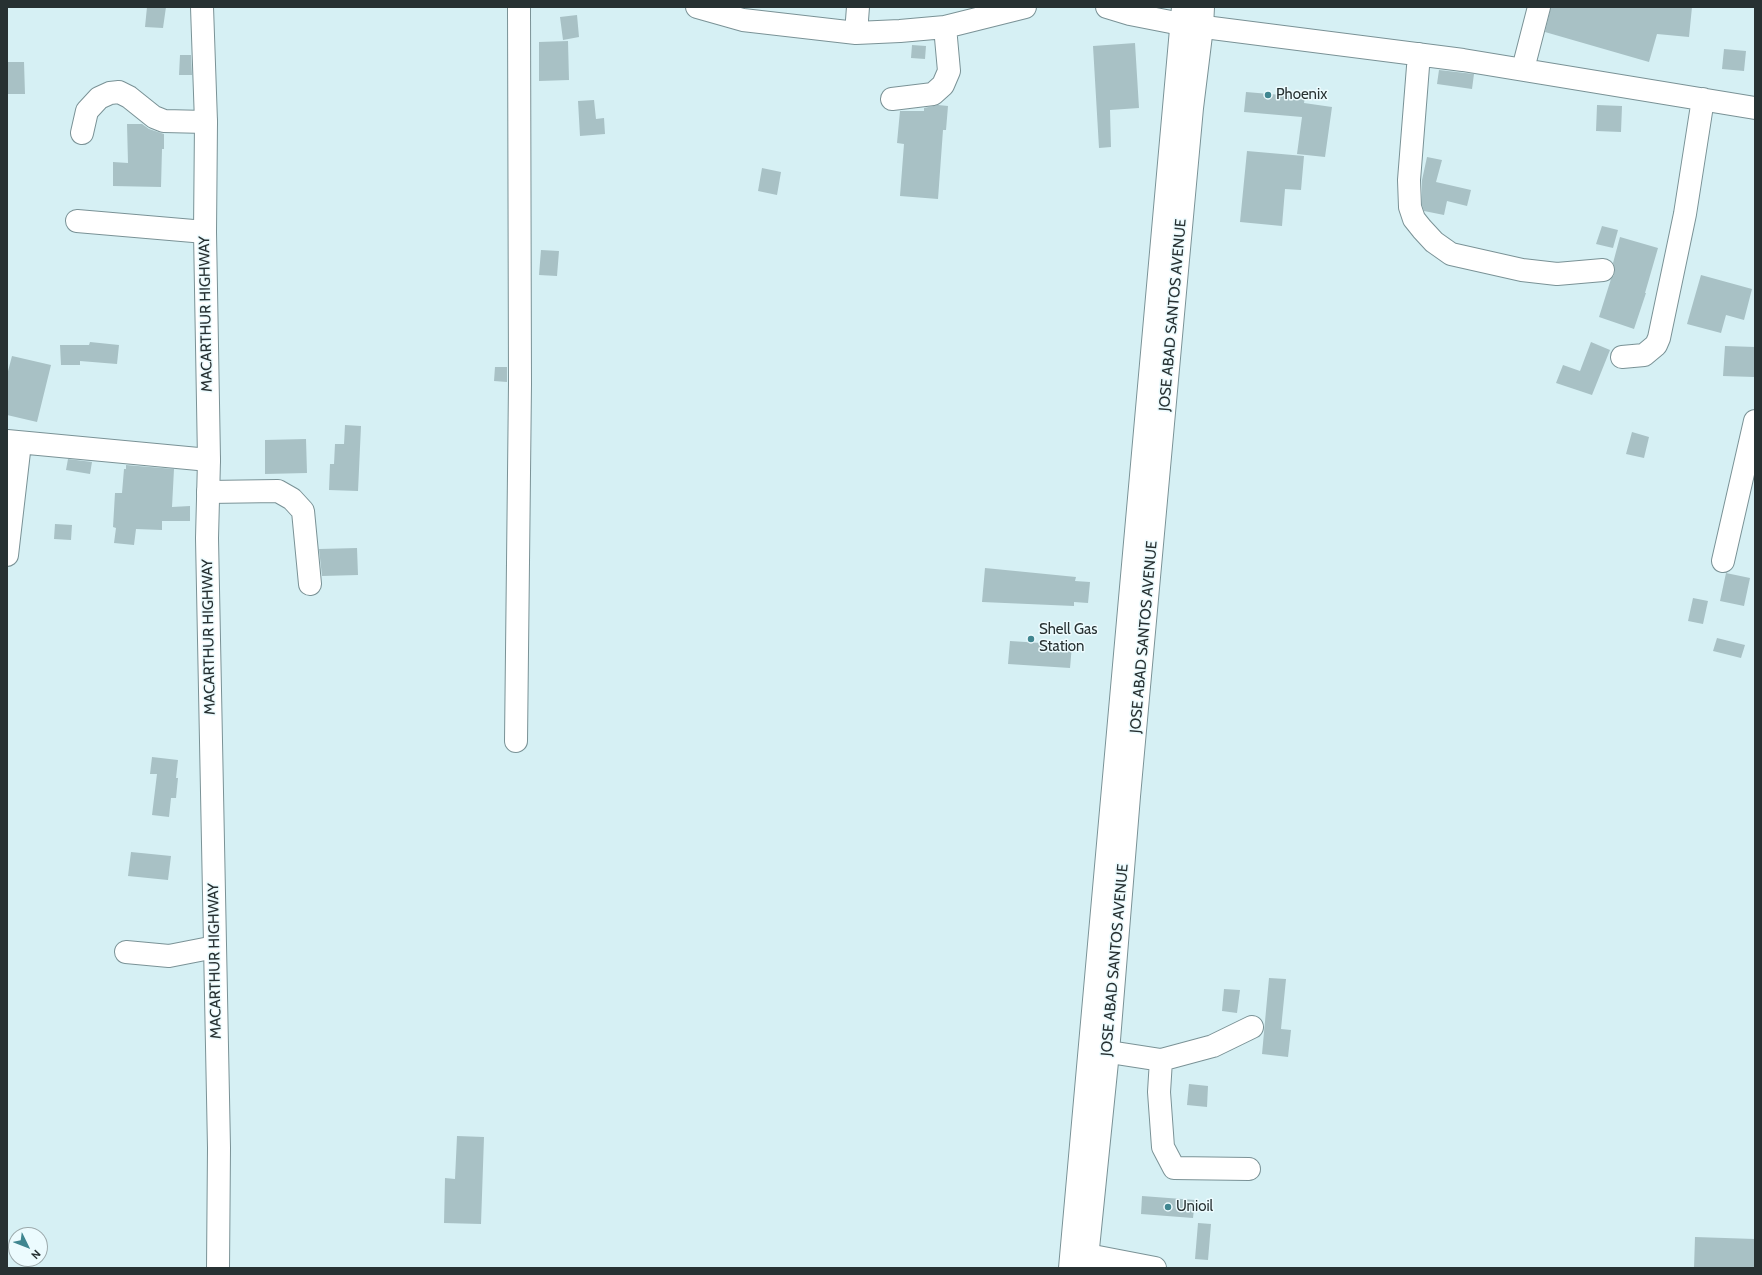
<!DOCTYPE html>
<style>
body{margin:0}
#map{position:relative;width:1762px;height:1275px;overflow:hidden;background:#d6f0f4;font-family:Cabin,sans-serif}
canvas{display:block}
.frame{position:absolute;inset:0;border:8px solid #273132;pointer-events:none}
.north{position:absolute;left:8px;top:1227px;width:40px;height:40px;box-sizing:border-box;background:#ecfbfe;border:1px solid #9daaac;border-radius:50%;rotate:133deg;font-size:11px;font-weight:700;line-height:16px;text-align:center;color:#273132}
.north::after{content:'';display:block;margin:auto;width:14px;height:18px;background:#408690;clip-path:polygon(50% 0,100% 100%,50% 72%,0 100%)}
</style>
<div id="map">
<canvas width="1762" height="1275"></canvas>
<div class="frame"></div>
<div class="north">N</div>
</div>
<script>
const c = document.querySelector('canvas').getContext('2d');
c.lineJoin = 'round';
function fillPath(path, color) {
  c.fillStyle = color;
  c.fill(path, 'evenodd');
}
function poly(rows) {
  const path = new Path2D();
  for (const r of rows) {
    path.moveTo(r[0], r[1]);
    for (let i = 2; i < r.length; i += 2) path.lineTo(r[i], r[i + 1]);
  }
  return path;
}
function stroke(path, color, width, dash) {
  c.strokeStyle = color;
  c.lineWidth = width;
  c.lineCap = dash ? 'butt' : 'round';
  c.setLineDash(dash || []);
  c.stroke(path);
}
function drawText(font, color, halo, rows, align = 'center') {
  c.font = font + ' Cabin,sans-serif';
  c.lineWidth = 3;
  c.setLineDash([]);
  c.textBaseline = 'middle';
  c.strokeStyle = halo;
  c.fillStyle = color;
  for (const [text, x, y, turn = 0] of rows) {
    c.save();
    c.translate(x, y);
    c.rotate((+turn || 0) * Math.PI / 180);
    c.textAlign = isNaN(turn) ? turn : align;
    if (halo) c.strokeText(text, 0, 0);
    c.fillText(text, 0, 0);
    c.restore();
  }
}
const building = poly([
 [147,7,166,7,163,28,145,27],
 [1551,7,1692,7,1689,37,1657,34,1649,62,1545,32],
 [577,15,579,37,563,40,560,17],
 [568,41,569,80,539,81,539,42],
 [1135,43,1139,108,1110,110,1111,147,1099,148,1093,46],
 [912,45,926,46,925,59,911,58],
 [1724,49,1746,51,1744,71,1722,69],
 [180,55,191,55,192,75,179,75],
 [8,62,24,62,25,94,8,94],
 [1439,70,1474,74,1472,89,1437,84],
 [1246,92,1305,97,1304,103,1332,107,1325,157,1297,154,1302,117,1244,112],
 [594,100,596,119,604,118,605,134,580,136,578,101],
 [938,105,948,106,946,130,943,130,938,199,900,196,904,144,897,143,900,111,924,111,924,108],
 [1597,105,1622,106,1621,132,1596,131],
 [127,124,142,124,149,129,164,134,164,149,162,149,161,187,113,186,113,162,128,163],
 [1247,151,1304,156,1301,190,1285,189,1282,226,1240,222],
 [1427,157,1442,160,1436,182,1471,190,1467,206,1447,201,1444,215,1424,211,1422,205,1422,180],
 [762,168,781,172,777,195,758,191],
 [1602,226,1618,230,1613,248,1596,244],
 [1620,237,1658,248,1645,293,1646,293,1634,329,1599,317,1611,279,1614,275,1615,269,1613,263],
 [541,250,559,251,557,276,539,275],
 [1701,275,1752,289,1744,320,1726,315,1721,333,1687,324],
 [90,342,119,345,117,364,80,361,80,365,61,365,60,345,89,345],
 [1591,342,1610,350,1592,395,1556,383,1563,365,1580,371],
 [1725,346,1755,347,1754,377,1723,376],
 [12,356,51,365,37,422,7,415,7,375],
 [495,367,507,367,507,382,494,381],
 [345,425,361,426,358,491,329,490,330,464,334,464,335,444,344,444],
 [1632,432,1649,437,1644,458,1626,454],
 [306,439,307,473,265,474,265,440],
 [68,459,92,462,90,474,66,470],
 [126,465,174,469,172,507,190,506,190,521,162,521,162,530,136,529,134,545,114,543,116,528,113,527,115,493,122,493,124,469,126,469],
 [55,524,72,525,71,540,54,539],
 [357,548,358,575,322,576,319,549],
 [985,568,1076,577,1075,581,1090,582,1088,603,1074,602,1074,606,982,602],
 [1726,573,1750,578,1744,606,1720,601],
 [1693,598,1708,601,1703,624,1688,621],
 [1717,638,1745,645,1741,658,1713,651],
 [1010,641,1072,645,1070,668,1008,664],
 [152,757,178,760,176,778,178,778,176,798,171,798,169,817,152,815,157,774,150,774],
 [131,852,171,856,168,880,128,876],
 [1269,978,1286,979,1281,1029,1291,1030,1288,1057,1262,1054],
 [1224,989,1240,990,1237,1013,1222,1011],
 [1189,1084,1208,1086,1207,1107,1187,1105],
 [457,1136,484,1137,481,1224,444,1223,445,1178,455,1179],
 [1142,1196,1195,1200,1193,1218,1141,1214],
 [1198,1223,1211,1224,1208,1260,1195,1259],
 [1695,1237,1755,1239,1754,1268,1694,1268]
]);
const minor = poly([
 [697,7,743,20,856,33,900,31,945,27,1025,7],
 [1107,7,1130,14,1181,24,1463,60,1755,108],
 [856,33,858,7],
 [1419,54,1409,180,1410,207,1414,219,1422,229,1434,242,1451,254,1522,270,1557,274,1603,270],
 [1523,69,1539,7],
 [892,99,933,94,943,85,949,71,945,27],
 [82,133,87,111,99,98,110,93,119,92,129,97,154,117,164,121,206,122],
 [77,221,205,232],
 [1622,357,1644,355,1656,345,1659,338,1685,214,1703,99],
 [7,441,209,460],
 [208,492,278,491,292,499,303,511,310,584],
 [7,555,20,443],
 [1723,561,1755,421],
 [516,741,520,384,519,7],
 [126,952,169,956,215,947],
 [1090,1049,1161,1060,1213,1046,1252,1027],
 [1161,1060,1159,1092,1163,1147,1174,1168,1249,1169],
 [1072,1252,1155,1268]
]);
const major = poly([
 [202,7,206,122,205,232,209,460,207,538,219,1148,218,1268]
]);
const highway = poly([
 [1070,1268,1183,7],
 [1086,1268,1108,1052,1129,796,1175,292,1192,108,1202,27,1203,7]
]);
const markers = [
 [1268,95,4,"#408690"],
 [1031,639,4,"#408690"],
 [1168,1207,4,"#408690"]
];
const poiNames = [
 ["Phoenix",1276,95],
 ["Shell Gas",1039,630],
 ["Station",1039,647],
 ["Unioil",1176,1207]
];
const streetNames = [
 ["MACARTHUR HIGHWAY",206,314,-91],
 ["JOSE ABAD SANTOS AVENUE",1173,315,-85],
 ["MACARTHUR HIGHWAY",209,637,-91],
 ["JOSE ABAD SANTOS AVENUE",1144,637,-85],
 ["JOSE ABAD SANTOS AVENUE",1115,960,-85],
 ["MACARTHUR HIGHWAY",215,961,-91]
];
fillPath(building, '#a8c1c5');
stroke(minor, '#7a9296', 24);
stroke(major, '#7a9296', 24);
stroke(highway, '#7a9296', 24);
stroke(minor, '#fff', 22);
stroke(major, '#fff', 22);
stroke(highway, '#fff', 22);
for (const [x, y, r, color] of markers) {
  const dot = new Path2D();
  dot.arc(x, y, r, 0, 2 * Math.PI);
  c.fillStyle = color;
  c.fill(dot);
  stroke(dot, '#ecfbfe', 1.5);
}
drawText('15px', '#273132', '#ecfbfe', poiNames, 'left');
drawText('15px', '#273132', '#ecfbfe', streetNames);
</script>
